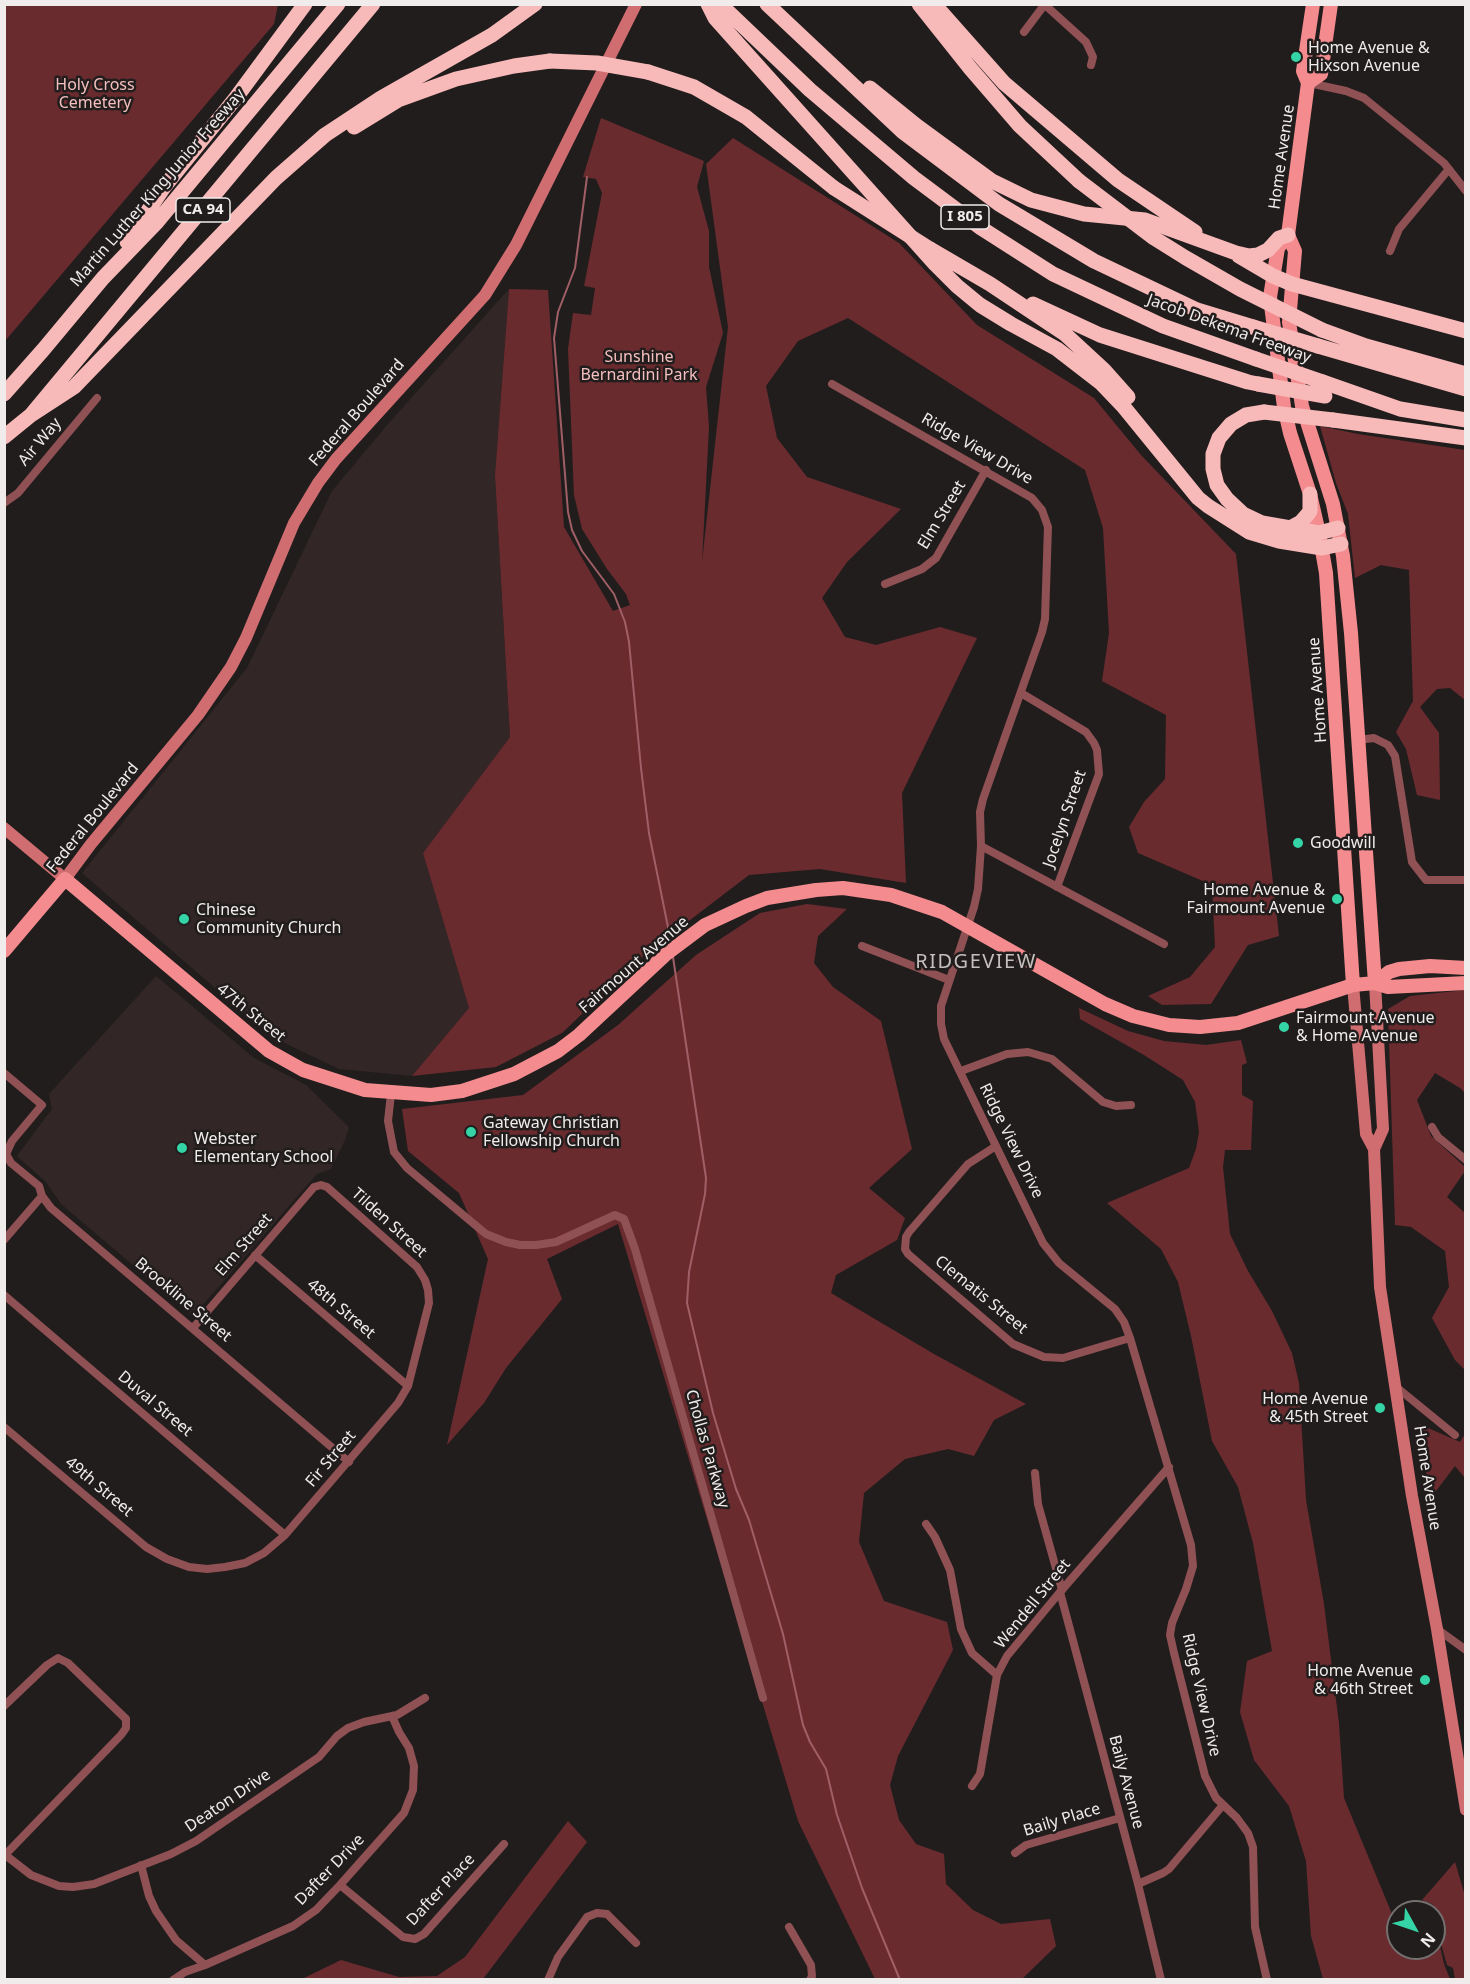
<!DOCTYPE html>
<style>
body{margin:0}
#map{position:relative;width:1470px;height:1984px;overflow:hidden;background:#221d1d;font-family:"Noto Sans",sans-serif}
canvas{display:block}
.frame{position:absolute;inset:0;border:6px solid #f0ecec;pointer-events:none}
.north{position:absolute;left:1386px;top:1900px;width:60px;height:60px;box-sizing:border-box;background:#221d1d;border:2px solid #747070;border-radius:50%;rotate:130deg;font-size:16px;font-weight:700;line-height:24px;text-align:center;color:#f0ecec}
.north::after{content:'';display:block;margin:auto;width:21px;height:27px;background:#35d4a7;clip-path:polygon(50% 0,100% 100%,50% 72%,0 100%)}
</style>
<div id="map">
<canvas width="1470" height="1984"></canvas>
<div class="frame"></div>
<div class="north">N</div>
</div>
<script>
const c = document.querySelector('canvas').getContext('2d');
c.lineJoin = 'round';
function fillPath(path, color) {
  c.fillStyle = color;
  c.fill(path, 'evenodd');
}
function poly(rows) {
  const path = new Path2D();
  for (const r of rows) {
    path.moveTo(r[0], r[1]);
    for (let i = 2; i < r.length; i += 2) path.lineTo(r[i], r[i + 1]);
  }
  return path;
}
function stroke(path, color, width, dash) {
  c.strokeStyle = color;
  c.lineWidth = width;
  c.lineCap = dash ? 'butt' : 'round';
  c.setLineDash(dash || []);
  c.stroke(path);
}
function drawText(font, color, halo, rows, align = 'center') {
  c.font = font + ' "Noto Sans",sans-serif';
  c.lineWidth = 5;
  c.setLineDash([]);
  c.textBaseline = 'middle';
  c.strokeStyle = halo;
  c.fillStyle = color;
  for (const [text, x, y, turn = 0] of rows) {
    c.save();
    c.translate(x, y);
    c.rotate((+turn || 0) * Math.PI / 180);
    c.textAlign = isNaN(turn) ? turn : align;
    if (halo) c.strokeText(text, 0, 0);
    c.fillText(text, 0, 0);
    c.restore();
  }
}
const built = poly([
 [509,289,495,475,510,737,423,853,469,1008,412,1076,339,1069,272,1037,82,873,247,668,332,491,388,424],
 [156,976,254,1058,306,1085,349,1127,345,1140,331,1169,317,1174,193,1316,61,1204,46,1182,17,1156,52,1109,49,1094]
]);
const green = poly([
 [5,4,278,5,274,24,5,341],
 [601,118,704,161,697,187,709,231,709,267,723,333,706,387,709,427,702,562,728,327,706,164,733,138,899,243,977,325,1094,398,1141,455,1236,554,1279,936,1248,945,1211,1004,1162,1005,1148,996,1190,977,1215,947,1212,885,1138,853,1129,827,1144,802,1165,779,1166,715,1102,681,1109,633,1103,528,1085,470,848,318,798,341,766,386,777,438,807,477,901,509,847,562,822,598,845,637,876,645,940,627,977,638,902,793,906,883,820,869,749,875,643,956,562,1033,496,1067,412,1076,469,1008,423,853,510,737,495,475,509,289,548,290,564,527,613,611,630,605,626,594,607,569,582,529,574,495,568,349,573,313,591,315,595,288,584,286,602,193,596,179,583,177],
 [1320,426,1358,434,1465,450,1465,700,1450,688,1437,689,1420,707,1439,733,1440,800,1417,795,1406,749,1396,732,1413,701,1409,570,1381,565,1355,578,1348,514,1336,483],
 [807,904,847,909,818,936,814,963,833,987,881,1021,912,1149,869,1188,905,1218,897,1240,836,1275,831,1293,934,1354,1026,1404,994,1420,974,1456,948,1449,905,1459,864,1493,859,1542,884,1601,947,1622,953,1650,898,1756,890,1785,899,1820,916,1844,944,1854,946,1884,973,1910,1001,1924,1050,1919,1056,1946,1022,1979,875,1979,798,1821,618,1224,547,1259,562,1299,506,1368,484,1403,447,1445,488,1259,459,1193,408,1151,402,1109,523,1095,618,1025,696,955,760,913],
 [1465,990,1465,1093,1460,1088,1435,1073,1417,1100,1431,1136,1465,1167,1465,1171,1447,1197,1465,1213,1465,1370,1455,1360,1432,1318,1449,1287,1445,1251,1411,1227,1395,1225,1388,1009,1410,996],
 [1079,1008,1128,1031,1164,1041,1206,1045,1241,1040,1247,1063,1242,1065,1242,1095,1253,1101,1251,1150,1225,1150,1223,1167,1230,1234,1248,1271,1272,1311,1292,1353,1299,1383,1306,1500,1324,1604,1339,1724,1344,1798,1392,1914,1398,1913,1398,1948,1434,1948,1434,1912,1401,1912,1426,1906,1434,1909,1435,1924,1444,1964,1450,1979,1323,1979,1311,1936,1306,1861,1289,1806,1254,1760,1240,1712,1247,1661,1272,1651,1253,1543,1238,1487,1212,1441,1191,1336,1178,1282,1161,1249,1107,1203,1189,1168,1196,1149,1199,1132,1195,1102,1183,1080,1144,1055,1080,1019],
 [1419,1424,1460,1442,1465,1434,1465,1478,1455,1466,1430,1499],
 [568,1821,587,1842,483,1979,302,1979,341,1960,399,1977,437,1976,465,1957],
 [1455,1862,1465,1896,1465,1979,1455,1979,1453,1968,1447,1965,1439,1937,1437,1910,1432,1904,1422,1900]
]);
const stream = poly([
 [587,177,575,268,558,312,554,338,568,512,572,530,582,551,614,594,625,622,629,642,641,768,649,833,671,942],
 [673,957,706,1178,705,1194,689,1272,687,1303,713,1413,736,1489,749,1520,783,1634,803,1725,810,1742,826,1769,837,1815,862,1888,900,1980]
]);
const minor = poly([
 [1044,4,1086,42,1093,57,1091,65],
 [1024,32,1045,4],
 [1309,83,1346,91,1364,98,1444,163,1466,191],
 [1390,251,1399,229,1449,169],
 [832,384,1032,498,1042,510,1048,527,1045,619,1042,632,983,799,980,812,981,846,978,889,974,907,941,1006,941,1024,944,1039,1043,1243,1059,1263,1115,1309,1124,1322,1130,1338,1191,1545,1193,1566,1186,1589,1172,1623,1170,1635,1174,1653,1205,1776,1216,1798,1237,1818,1248,1833,1253,1847,1255,1927,1267,1980],
 [4,503,18,493,97,398],
 [885,584,922,569,936,558,986,470],
 [1021,693,1086,732,1094,743,1097,750,1099,774,1057,887],
 [1358,740,1374,738,1388,745,1395,756,1412,862,1426,880,1466,880],
 [981,846,1164,944],
 [862,946,949,980],
 [961,1071,1007,1054,1028,1052,1052,1059,1103,1102,1116,1106,1131,1105],
 [4,1073,42,1105,12,1141,6,1154,11,1163,39,1186,42,1196,51,1208,349,1462],
 [391,1094,388,1121,394,1152,407,1168,486,1234,506,1242,520,1245,536,1245,556,1242,615,1215,624,1219,635,1249,763,1698],
 [1432,1127,1438,1137,1466,1160],
 [996,1146,968,1164,909,1232,906,1237,905,1249,908,1254,1013,1344,1044,1357,1063,1358,1130,1338],
 [4,1240,42,1196],
 [255,1255,408,1386],
 [4,1295,285,1535],
 [1395,1386,1455,1435],
 [4,1427,146,1547,167,1559,189,1567,207,1569,225,1567,245,1563,264,1553,285,1535,398,1403,408,1386,429,1303,428,1290,425,1280,417,1267,327,1187,321,1185,314,1187,193,1328],
 [1035,1473,1038,1504,1062,1590],
 [926,1524,935,1537,950,1570,961,1629,972,1653,997,1675],
 [1060,1592,1138,1884,1161,1980],
 [1437,1629,1466,1650],
 [4,1706,47,1665,58,1658,68,1663,126,1719,126,1728,121,1735,4,1856],
 [972,1786,980,1774,997,1675,1007,1656,1060,1592,1169,1467],
 [1015,1853,1026,1845,1120,1818],
 [4,1854,31,1875,59,1886,73,1887,94,1884,171,1854,196,1841,319,1757,337,1736,348,1728,364,1722,397,1715,425,1698],
 [141,1865,149,1896,156,1911,176,1940,205,1965],
 [1138,1884,1163,1873,1169,1869,1223,1805],
 [340,1885,403,1937,415,1939,424,1934,504,1844],
 [789,1927,811,1965,812,1976,810,1980],
 [173,1980,185,1972,205,1965,293,1926,316,1910,340,1885,404,1813,413,1790,414,1766,409,1748,399,1732,392,1716],
 [548,1980,558,1957,587,1917,597,1913,607,1914,636,1943]
]);
const secondary = poly([
 [4,828,65,879,91,844,198,715,231,667,246,638,294,523,318,483,336,459,485,295,516,245,636,4],
 [1375,983,1383,1129,1374,1149,1380,1287,1412,1496,1437,1629,1466,1810],
 [1353,985,1366,1134,1374,1149]
]);
const primary = poly([
 [1313,4,1303,71,1308,83,1288,235,1278,248,1270,297,1284,407,1290,433,1310,494,1319,533,1326,573,1353,985],
 [1308,83,1321,74,1331,4],
 [1288,235,1295,251,1289,322,1302,406,1333,504,1343,556,1351,633,1375,983],
 [4,951,65,879,269,1051,303,1070,365,1090,431,1095,462,1091,514,1074,558,1051,579,1035,665,955,705,925,746,906,767,898,816,890,843,888,891,895,942,912,1105,1004,1133,1016,1169,1025,1200,1027,1238,1023,1353,985,1375,983,1388,987,1466,983],
 [1375,983,1389,972,1399,969,1430,966,1466,968]
]);
const motorway = poly([
 [708,4,715,18,935,264,957,286,980,305,1011,324,1057,349,1101,383,1123,406,1198,498,1208,506,1249,532,1279,541,1322,548,1341,544],
 [720,4,810,90,914,178,981,228,1053,274,1163,326,1256,359],
 [767,4,903,132,999,204,1094,261,1197,310,1253,327],
 [919,4,970,68,1020,126,1079,181],
 [934,4,1004,83,1118,180,1195,232],
 [648,72,694,87,746,117,834,188],
 [870,88,917,126,992,181,1031,200,1084,214,1145,220,1236,253,1249,256,1258,255,1268,250,1279,238,1288,235],
 [354,127,398,100,456,79,514,66,550,61],
 [127,242,164,187,235,99,305,4],
 [930,249,990,284,1065,334,1104,370,1128,397],
 [1239,256,1273,276,1292,284,1466,331],
 [1033,304,1100,335,1248,382,1258,384],
 [1322,330,1366,346,1466,374],
 [1318,346,1466,389],
 [1323,382,1400,409,1466,420],
 [4,394,43,350,103,278,157,222,338,4],
 [1264,412,1246,415,1231,424,1219,438,1213,454,1213,469,1217,485,1227,499,1243,514,1262,523,1319,533,1338,528],
 [31,415,74,387,276,178,325,135,381,98,492,35,535,4],
 [1333,420,1466,438],
 [4,437,31,415,373,4],
 [1288,529,1301,522,1308,514,1310,511,1310,494]
]);
const motorwayBridge = poly([
 [550,61,597,63,648,72],
 [1079,181,1154,238,1186,258,1240,289,1322,330],
 [834,188,930,249],
 [1253,327,1318,346],
 [1256,359,1323,382],
 [1258,384,1325,396],
 [1264,412,1333,420]
]);
const markers = [
 [1296,57,6,"#35d4a7"],
 [1298,843,6,"#35d4a7"],
 [1337,899,6,"#35d4a7"],
 [184,919,6,"#35d4a7"],
 [1284,1027,6,"#35d4a7"],
 [471,1132,6,"#35d4a7"],
 [182,1148,6,"#35d4a7"],
 [1380,1408,6,"#35d4a7"],
 [1425,1680,6,"#35d4a7"]
];
const shields = [
 [203,210,54],
 [965,217,48]
];
const shieldNames = [
 ["CA 94",203,210],
 ["I 805",965,217]
];
const poiNames = [
 ["Home Avenue &",1308,48],
 ["Hixson Avenue",1308,66],
 ["Goodwill",1310,843],
 ["Home Avenue &",1325,890,"right"],
 ["Fairmount Avenue",1325,908,"right"],
 ["Chinese",196,910],
 ["Community Church",196,928],
 ["Fairmount Avenue",1296,1018],
 ["& Home Avenue",1296,1036],
 ["Gateway Christian",483,1123],
 ["Fellowship Church",483,1141],
 ["Webster",194,1139],
 ["Elementary School",194,1157],
 ["Home Avenue",1368,1399,"right"],
 ["& 45th Street",1368,1417,"right"],
 ["Home Avenue",1413,1671,"right"],
 ["& 46th Street",1413,1689,"right"]
];
const parkNames = [
 ["Holy Cross",95,85],
 ["Cemetery",95,103],
 ["Sunshine",639,357],
 ["Bernardini Park",639,375]
];
const streetNames = [
 ["Home Avenue",1282,157,-82],
 ["Martin Luther King Junior Freeway",158,188,-49],
 ["Jacob Dekema Freeway",1229,329,20],
 ["Federal Boulevard",357,413,-49],
 ["Air Way",40,442,-50],
 ["Ridge View Drive",977,449,30],
 ["Elm Street",942,515,-59],
 ["Home Avenue",1318,690,-94],
 ["Federal Boulevard",93,818,-51],
 ["Jocelyn Street",1065,819,-71],
 ["Fairmount Avenue",634,965,-41],
 ["47th Street",251,1013,39],
 ["Ridge View Drive",1011,1141,64],
 ["Tilden Street",389,1223,42],
 ["Elm Street",244,1245,-49],
 ["Clematis Street",981,1295,39],
 ["Brookline Street",183,1300,40],
 ["48th Street",341,1309,40],
 ["Duval Street",155,1404,40],
 ["Chollas Parkway",707,1449,74],
 ["Fir Street",331,1459,-50],
 ["Home Avenue",1427,1478,81],
 ["49th Street",99,1487,40],
 ["Wendell Street",1033,1604,-51],
 ["Ridge View Drive",1201,1695,77],
 ["Baily Avenue",1126,1782,75],
 ["Deaton Drive",228,1801,-34],
 ["Baily Place",1062,1820,-17],
 ["Dafter Drive",330,1870,-46],
 ["Dafter Place",441,1890,-47]
];
const quarterNames = [
 ["RIDGEVIEW",976,962]
];
fillPath(built, '#322626');
fillPath(green, '#6a2b2f');
stroke(stream, '#a05f66', 2);
stroke(minor, '#8f5153', 8);
stroke(secondary, '#d06d70', 12);
stroke(primary, '#f48c8f', 14);
stroke(motorway, '#f8b9b9', 15);
stroke(motorwayBridge, '#f8b9b9', 15);
for (const [x, y, r, color] of markers) {
  const dot = new Path2D();
  dot.arc(x, y, r, 0, 2 * Math.PI);
  c.fillStyle = color;
  c.fill(dot);
  stroke(dot, '#221d1d', 2);
}
for (const [x, y, w] of shields) {
  const box = new Path2D();
  box.roundRect(x - w / 2, y - 12, w, 24, 4.5);
  c.fillStyle = '#221d1d';
  c.fill(box);
  stroke(box, '#f0ecec', 1.5);
}
drawText('bold 15px', '#f0ecec', null, shieldNames);
drawText('16px', '#f0ecec', '#221d1d', poiNames, 'left');
drawText('16px', '#f4bfbe', '#221d1d', parkNames);
drawText('16px', '#f0ecec', '#221d1d', streetNames);
c.letterSpacing = '1.5px';
drawText('20px', '#c6bfbf', '#221d1d', quarterNames);
c.letterSpacing = '0px';
</script>
